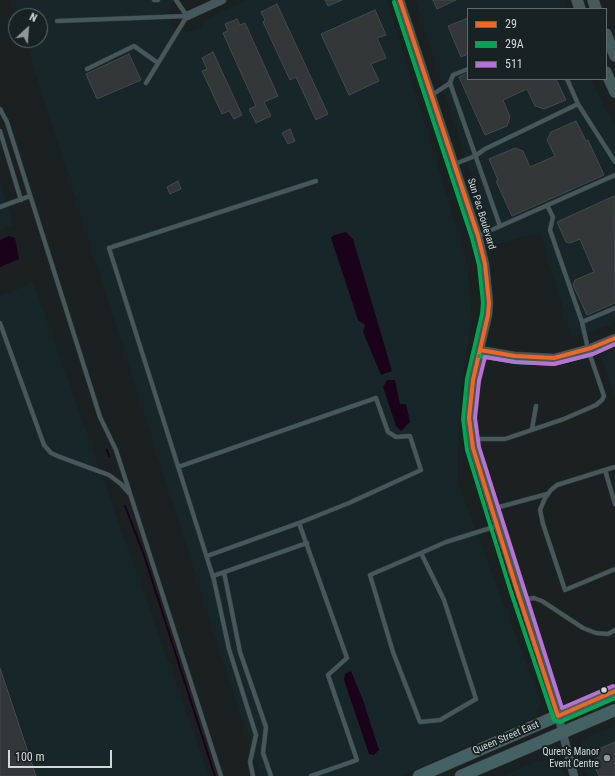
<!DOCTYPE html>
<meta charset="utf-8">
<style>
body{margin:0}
#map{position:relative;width:615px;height:776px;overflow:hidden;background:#1b2020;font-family:"Roboto Condensed",sans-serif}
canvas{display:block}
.legend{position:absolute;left:467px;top:8px;width:140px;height:72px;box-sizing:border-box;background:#182223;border:1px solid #626b6b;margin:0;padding:5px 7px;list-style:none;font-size:12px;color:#d1d8d8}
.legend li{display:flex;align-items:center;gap:8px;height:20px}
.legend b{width:20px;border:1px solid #626b6b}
.north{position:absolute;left:8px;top:8px;width:40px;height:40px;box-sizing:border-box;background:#182223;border:1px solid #626b6b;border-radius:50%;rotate:26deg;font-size:11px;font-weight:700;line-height:16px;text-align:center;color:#d1d8d8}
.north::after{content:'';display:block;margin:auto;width:14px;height:18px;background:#919898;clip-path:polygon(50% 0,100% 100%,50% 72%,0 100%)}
.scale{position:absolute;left:8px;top:750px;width:104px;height:18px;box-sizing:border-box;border:2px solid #d1d8d8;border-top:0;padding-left:5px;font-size:12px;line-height:14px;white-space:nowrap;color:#d1d8d8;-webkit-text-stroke:3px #182223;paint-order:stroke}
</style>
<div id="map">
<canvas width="615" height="776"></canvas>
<ul class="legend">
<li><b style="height:5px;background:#f26522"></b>29</li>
<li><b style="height:5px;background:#00a651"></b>29A</li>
<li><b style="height:5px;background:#b673d3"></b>511</li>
</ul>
<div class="north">N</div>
<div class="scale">100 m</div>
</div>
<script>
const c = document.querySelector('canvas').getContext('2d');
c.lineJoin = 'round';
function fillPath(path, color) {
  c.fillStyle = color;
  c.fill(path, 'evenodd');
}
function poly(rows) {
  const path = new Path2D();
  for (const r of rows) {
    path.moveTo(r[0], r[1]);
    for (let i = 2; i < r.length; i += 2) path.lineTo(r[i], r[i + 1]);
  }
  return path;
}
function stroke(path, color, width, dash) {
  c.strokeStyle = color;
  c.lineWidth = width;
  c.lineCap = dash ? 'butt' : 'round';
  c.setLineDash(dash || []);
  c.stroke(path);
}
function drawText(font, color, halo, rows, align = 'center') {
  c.font = font + ' "Roboto Condensed",sans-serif';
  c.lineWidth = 4;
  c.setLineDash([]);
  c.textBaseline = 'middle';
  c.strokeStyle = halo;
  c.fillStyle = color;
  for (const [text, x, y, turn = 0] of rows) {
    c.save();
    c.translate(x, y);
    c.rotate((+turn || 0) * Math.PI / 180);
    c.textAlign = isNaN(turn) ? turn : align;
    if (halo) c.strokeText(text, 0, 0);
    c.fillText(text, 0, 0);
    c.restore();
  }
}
const built = poly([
 [12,0,174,0,169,11,171,23,175,28,187,32,199,29,206,19,247,0,387,0,466,259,472,313,461,390,457,481,541,702,536,713,531,719,401,776,260,776,25,40,40,40,40,16,17,16],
 [415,0,561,0,564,9,468,9,468,79,591,79,605,108,615,123,615,323,572,338,540,232,494,245],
 [0,181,13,225,0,229],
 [33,282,209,776,0,776,0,297],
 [615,349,615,397,601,355],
 [615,726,615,776,587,776,579,753,582,742,586,737],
 [544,760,560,765,566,776,504,776,534,762]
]);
const water = poly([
 [346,232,353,239,392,371,381,375,363,332,365,325,358,320,331,238,334,235],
 [9,236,15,238,19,259,0,267,0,240],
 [387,380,395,380,400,404,406,404,410,422,401,431,396,426,383,387],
 [351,671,363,700,379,750,374,755,369,754,344,680,345,674]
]);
const stream = poly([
 [107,450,109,456],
 [125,506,144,555,215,776]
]);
const building = poly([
 [325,0,342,0,328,6,325,0],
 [433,0,456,0,437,9,433,0],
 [277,4,328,114,316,120,296,77,290,80,263,22,265,20,261,12,277,4],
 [375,10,386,35,377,38,386,58,371,64,379,81,349,95,321,34,375,10],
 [468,18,468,54,461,57,448,26,468,18],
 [237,19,240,25,245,23,278,96,264,102,271,116,256,123,249,109,256,106,223,33,228,31,225,24,237,19],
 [213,52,242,115,234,119,230,112,231,110,222,114,202,71,207,69,202,58,213,52],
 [129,54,141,80,97,99,86,74,129,54],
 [468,73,468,79,556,79,566,100,544,109,535,106,527,89,503,100,510,117,507,126,485,135,459,77,468,73],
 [576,121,586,141,588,140,604,175,512,216,496,181,498,180,489,159,515,148,523,151,530,167,555,156,547,140,551,132,576,121],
 [290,129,295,141,288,144,282,133,290,129],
 [178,181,181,189,170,194,167,187,178,181],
 [614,196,615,303,587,315,573,285,575,280,594,272,580,239,570,243,566,242,557,222,614,196],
 [0,668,36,776,0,776,0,668],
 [615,742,615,776,599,776,592,761,599,757,596,750,615,742]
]);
const service = poly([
 [154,0,158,0],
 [176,0,187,16],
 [57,21,187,16],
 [87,69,134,46,158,63],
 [567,79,578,104,615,162],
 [146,83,187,16],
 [450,83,500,226],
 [432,95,450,83,453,75,468,69],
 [0,109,7,122,100,417,116,450,221,776],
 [0,131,21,200],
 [455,164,475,156,485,149,578,104],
 [547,205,553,217,550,230,582,322],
 [0,207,30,196],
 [478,236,615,175],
 [0,323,44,445,51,453,60,457,109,475,121,484,129,493],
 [532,429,536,406],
 [472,439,505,439,564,419,596,405,602,400,604,396,588,349,582,322,615,308],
 [178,467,376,398,388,432,396,437,410,436,421,470,349,503,299,523,347,658,328,675,357,760,311,776],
 [605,470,615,467],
 [615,504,605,470,557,485,551,490,545,498,540,510,543,524,565,590,615,569],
 [492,509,547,494],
 [421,553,444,600,476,699,440,720,420,722,393,652,370,575,421,553,446,542,497,526],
 [207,556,299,523],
 [224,572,240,652,266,727,263,753,271,776],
 [213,576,307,543],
 [521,600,534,598,542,601,583,628,596,633,608,634,615,630],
 [253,776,250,762,256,735,229,649,214,580,109,248,316,181]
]);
const minor = poly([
 [400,0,478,236,485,264,489,303,488,315,473,380,469,418,473,448,554,700,574,776],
 [187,16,222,0],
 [480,350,515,356,554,358,591,348,615,338]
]);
const secondary = poly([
 [577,0,580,9],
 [593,0,596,9],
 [606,34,615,56],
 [606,72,615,92]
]);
const primary = poly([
 [419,776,615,691],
 [461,776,615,710]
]);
const bus1 = poly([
 [400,0,478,236,485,264,489,303,488,315,473,380,469,418,473,448,516,587,558,716,615,691],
 [480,350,515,356,554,358,591,348,615,338]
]);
const bus2 = poly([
 [394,2,472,238,479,265,483,303,482,314,467,379,463,419,467,450,510,589,554,720,560,722,615,698],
 [479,356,515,362,554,364,593,354,615,344]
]);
const bus3 = poly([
 [613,686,562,708,479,447,475,418,479,381,485,357,515,362,554,364,593,354,615,344]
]);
const markers = [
 [604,690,3.5,"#d1d8d8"],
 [607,758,4,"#919898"]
];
const streetNames = [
 ["Sun Pac Boulevard",481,214,73],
 ["Queen Street East",506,738,-23]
];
const poiNames = [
 ["Quren’s Manor",599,752],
 ["Event Centre",599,764]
];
fillPath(built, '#172729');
fillPath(water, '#1a031a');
stroke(stream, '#1a031a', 2);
fillPath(building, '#343738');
stroke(building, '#44494a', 1);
stroke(service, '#393d3d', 5);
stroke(minor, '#393d3d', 9);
stroke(secondary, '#393d3d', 12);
stroke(primary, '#393d3d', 13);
stroke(service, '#45595c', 4);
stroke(minor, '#45595c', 8);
stroke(secondary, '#445b5c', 11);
stroke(primary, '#446164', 12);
stroke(bus1, '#f26522', 4);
stroke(bus2, '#00a651', 4);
stroke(bus3, '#b673d3', 4);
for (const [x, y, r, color] of markers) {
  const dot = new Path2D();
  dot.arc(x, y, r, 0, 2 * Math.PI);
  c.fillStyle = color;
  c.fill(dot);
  stroke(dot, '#182223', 1.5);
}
drawText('10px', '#d1d8d8', '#182223', streetNames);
drawText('10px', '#d1d8d8', '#182223', poiNames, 'right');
</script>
